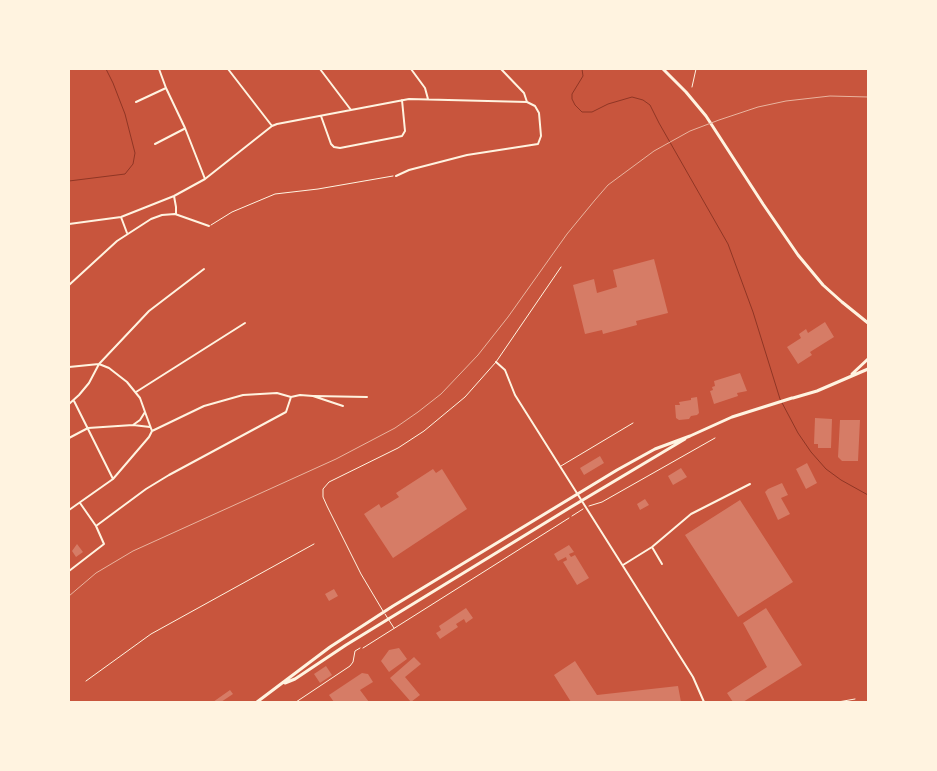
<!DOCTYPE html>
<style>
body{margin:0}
#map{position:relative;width:937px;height:771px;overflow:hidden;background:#c8553d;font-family:Roboto,sans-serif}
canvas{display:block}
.frame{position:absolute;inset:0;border:70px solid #fff3e0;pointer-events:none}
</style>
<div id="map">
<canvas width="937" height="771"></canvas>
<div class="frame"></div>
</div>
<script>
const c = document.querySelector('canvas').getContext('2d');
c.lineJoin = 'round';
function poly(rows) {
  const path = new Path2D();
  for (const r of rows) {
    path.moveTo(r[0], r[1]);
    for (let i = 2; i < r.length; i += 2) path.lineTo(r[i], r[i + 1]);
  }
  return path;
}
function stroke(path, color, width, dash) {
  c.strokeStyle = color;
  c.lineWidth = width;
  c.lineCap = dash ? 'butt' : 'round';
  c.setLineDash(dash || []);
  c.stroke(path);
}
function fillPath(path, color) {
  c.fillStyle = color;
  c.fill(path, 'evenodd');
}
const stream = poly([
 [582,69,583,76,572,94,572,99,575,105,582,112,592,112,608,104,632,97,643,100,650,105,659,123,728,244,753,312,780,399,798,433,811,452,826,469,841,480,868,495],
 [69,181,125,174,133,164,135,153,125,114,113,83,106,69]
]);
const building = poly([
 [654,259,668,313,636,321,637,325,603,334,602,330,585,334,573,285,594,279,597,293,617,287,613,270],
 [825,322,834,337,810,352,812,355,798,364,787,347,801,338,799,334,806,329,808,333],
 [740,373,747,391,737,393,738,396,714,404,710,391,713,390,712,387,715,386,714,381],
 [697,397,699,413,697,415,691,416,689,419,679,420,676,418,675,405,680,405,679,402,691,400,691,398],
 [815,418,832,419,831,448,818,448,818,444,814,444],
 [840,420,860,420,858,461,842,461,838,457],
 [600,456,604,463,584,475,580,468],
 [807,463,817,483,806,489,796,469],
 [681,468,687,477,673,485,668,476],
 [433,469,436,473,442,469,467,509,393,558,364,514,379,504,381,508,399,497,396,493],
 [782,483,788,495,781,498,790,514,778,520,765,492,768,489],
 [645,499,649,505,640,510,637,504],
 [740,500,793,582,738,617,685,535],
 [77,544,83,552,76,557,72,551],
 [569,545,574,552,569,554,571,557,575,555,589,578,577,585,563,562,567,560,566,557,558,561,554,554],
 [334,589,338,596,329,601,325,594],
 [466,608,473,618,466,623,464,619,456,624,458,627,440,639,436,633,441,630,439,626],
 [766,608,802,665,743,702,733,702,727,693,767,667,743,623],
 [399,648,407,659,389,672,381,661,389,650],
 [414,657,421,664,405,677,420,695,411,702,390,678],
 [575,661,597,695,678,686,681,702,571,702,554,675],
 [326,666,332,675,320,683,314,674],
 [362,673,368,674,373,682,360,690,369,702,334,702,329,695],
 [230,690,233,694,221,702,213,702]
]);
const path = poly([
 [692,87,696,69],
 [211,225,232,212,275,194,318,189,393,176],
 [589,506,602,502,715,438],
 [572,516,583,509],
 [86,681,151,634,314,544],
 [296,702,350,666,353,662,355,651,360,648]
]);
const service = poly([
 [561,466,633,423],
 [383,611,361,574,327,506,323,497,323,489,329,482,398,448,424,431,465,397,496,362,561,267],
 [385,614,394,628],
 [363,648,569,518],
 [838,702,855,699]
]);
const minor = poly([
 [159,69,166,88,185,128,205,179],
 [228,69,272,126],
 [320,69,351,110],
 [411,69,425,88,428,99],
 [136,102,166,88],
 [321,116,331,144,334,147,340,148,397,137,402,136,405,131,402,100],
 [155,144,184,129],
 [396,176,409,170,467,155,538,144,541,136,539,113,535,106,527,102],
 [174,196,176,207,176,214],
 [121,217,127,233],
 [69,224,121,217,174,196,205,179,272,126,277,124,409,99,527,102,524,93,501,69],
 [69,285,117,241,151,219,162,215,175,214,209,226],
 [496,362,505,370,515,395,693,677,704,702],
 [69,367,99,364,149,311,204,269],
 [136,392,245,323],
 [314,396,367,397],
 [74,401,113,479],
 [69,404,79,395,89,383,99,364,109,368,127,382,140,398,145,412,140,420,133,425,88,428,69,438],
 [145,412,152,431],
 [133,425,150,427],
 [152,431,204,406,243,395,277,393,291,397,300,395,313,396,343,406],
 [69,510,113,479,149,437,152,431],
 [96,526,146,489,169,475,286,412,291,397],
 [652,547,662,564],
 [623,565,652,547,691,514,750,484],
 [69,571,104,544,96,526,80,503]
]);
const secondary = poly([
 [852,374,868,359],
 [793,398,817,391,868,369],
 [285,683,295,679,346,645,571,507,685,439],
 [257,702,330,647,393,606,617,470,655,449,690,436,732,417,792,398]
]);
const primary = poly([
 [663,69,686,92,706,116,763,204,798,255,823,285,842,302,868,323]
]);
const rail = poly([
 [69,596,96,573,133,551,336,459,395,428,418,412,441,394,478,355,508,317,567,234,595,200,608,185,654,151,690,131,719,120,758,107,786,101,830,96,868,97]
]);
stroke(stream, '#8f3625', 1);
fillPath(building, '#d67c66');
stroke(path, '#fff3e0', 1);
stroke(service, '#fff3e0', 1);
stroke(minor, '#fff3e0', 2);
stroke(secondary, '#fff3e0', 3);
stroke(primary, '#fff3e0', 3);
stroke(rail, '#e9b49f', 1);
</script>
